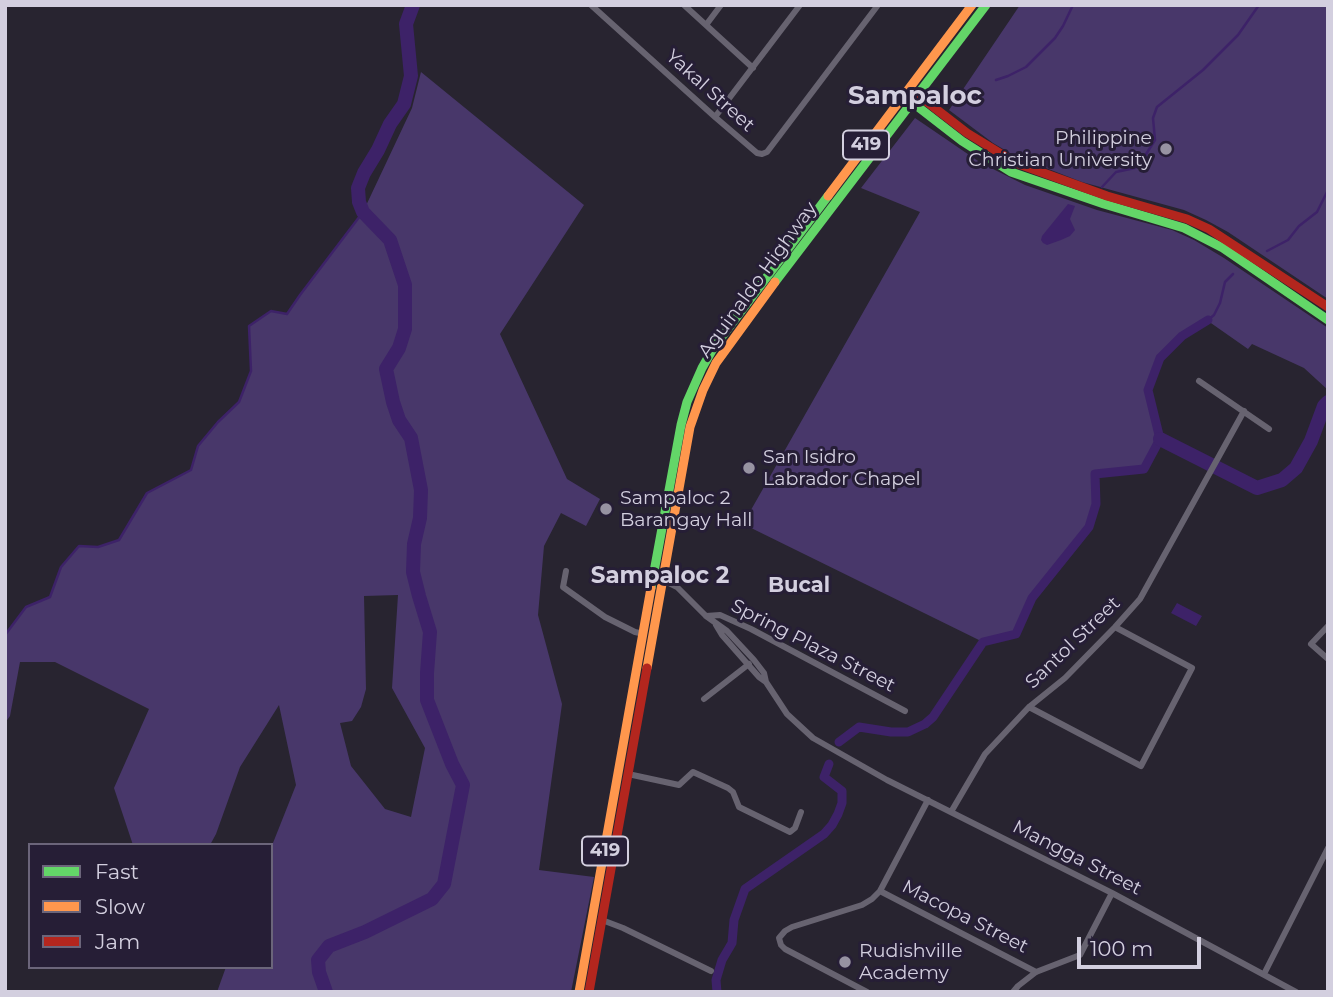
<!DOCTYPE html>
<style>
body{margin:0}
#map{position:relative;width:1333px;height:997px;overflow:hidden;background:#282430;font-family:Montserrat,sans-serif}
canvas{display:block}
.frame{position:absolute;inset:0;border:7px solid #d3cfdf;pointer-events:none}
.legend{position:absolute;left:28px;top:843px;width:245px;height:126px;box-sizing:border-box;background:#261e36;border:2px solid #6b657a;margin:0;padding:9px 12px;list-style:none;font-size:21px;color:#d3cfdf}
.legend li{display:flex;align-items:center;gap:14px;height:35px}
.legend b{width:35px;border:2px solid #6b657a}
.scale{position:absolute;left:1077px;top:937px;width:124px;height:32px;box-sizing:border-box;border:4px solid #d3cfdf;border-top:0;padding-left:9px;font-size:21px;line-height:24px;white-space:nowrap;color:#d3cfdf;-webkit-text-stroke:5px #261e36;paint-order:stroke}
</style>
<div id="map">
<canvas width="1333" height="997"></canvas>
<div class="frame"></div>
<ul class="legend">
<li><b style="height:9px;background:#63d668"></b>Fast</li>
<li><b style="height:9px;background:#ff974d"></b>Slow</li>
<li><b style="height:9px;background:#b3261e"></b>Jam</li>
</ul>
<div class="scale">100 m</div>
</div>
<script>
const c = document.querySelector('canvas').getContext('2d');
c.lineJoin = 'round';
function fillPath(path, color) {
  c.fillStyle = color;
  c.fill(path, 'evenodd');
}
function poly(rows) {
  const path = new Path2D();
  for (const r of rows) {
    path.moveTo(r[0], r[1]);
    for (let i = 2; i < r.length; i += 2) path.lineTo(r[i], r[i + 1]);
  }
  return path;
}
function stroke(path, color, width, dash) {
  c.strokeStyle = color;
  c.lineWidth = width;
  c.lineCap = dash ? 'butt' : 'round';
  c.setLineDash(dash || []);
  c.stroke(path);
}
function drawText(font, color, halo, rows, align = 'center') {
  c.font = font + ' Montserrat,sans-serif';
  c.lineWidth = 6;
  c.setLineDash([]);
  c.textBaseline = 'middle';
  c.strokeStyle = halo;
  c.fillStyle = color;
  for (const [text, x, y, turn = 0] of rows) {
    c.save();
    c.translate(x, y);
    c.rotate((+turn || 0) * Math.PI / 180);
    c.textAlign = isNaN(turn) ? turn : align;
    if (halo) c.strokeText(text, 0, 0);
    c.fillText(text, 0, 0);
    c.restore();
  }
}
const green = poly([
 [1020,5,1328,5,1328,299,1228,232,1206,220,1184,210,1082,182,1015,156,993,143,949,110],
 [421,72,584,205,500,334,567,479,600,499,586,526,561,513,544,546,538,615,562,704,539,870,594,877,571,992,217,992,226,967,271,967,271,848,296,785,279,705,240,767,216,834,210,845,133,845,114,788,149,709,55,662,20,662,10,716,5,723,5,635,26,607,50,597,61,567,79,546,98,547,119,540,147,493,191,470,198,446,218,422,239,402,251,371,249,326,271,311,287,314,300,295,363,212,412,108],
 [398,595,392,688,425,748,411,817,385,809,351,766,340,723,352,721,361,707,366,689,364,596],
 [915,118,981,163,1025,185,1097,210,1172,230,1194,240,1224,258,1328,328,1328,390,1304,368,1252,344,1248,349,1208,321,1182,336,1160,358,1148,390,1160,439,1144,469,1095,474,1096,504,1089,527,1032,598,1016,634,983,642,743,524,920,212,861,188]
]);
const water = poly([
 [1068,204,1075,206,1070,219,1075,230,1070,236,1061,240,1047,245,1043,243,1041,240,1042,236],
 [1177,603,1202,616,1196,626,1171,613]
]);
const stream = poly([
 [996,80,1008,76,1026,67,1055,38,1063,26,1073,5],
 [1102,187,1116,172,1135,168,1143,159,1155,140,1153,118,1157,107,1203,70,1238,35,1259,5],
 [1267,251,1288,240,1299,226,1317,212,1328,190],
 [1208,320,1214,315,1220,303,1225,282,1233,274],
 [5,635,26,607,50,597,61,567,79,546,98,547,119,540,147,493,191,470,198,446,218,422,239,402,251,371,249,326,271,311,287,314,300,295,363,212]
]);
const canal = poly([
 [839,742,859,727,891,732,908,732,925,724,933,717,983,642,1016,634,1032,598,1089,527,1096,504,1095,474,1144,469,1160,439,1148,390,1160,358,1182,336,1208,320],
 [717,992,716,980,722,960,732,943,734,920,745,889,824,834,832,825,838,814,842,803,842,791,824,777,829,764]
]);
const river = poly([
 [1160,439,1257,488,1282,480,1296,468,1311,441,1324,406,1328,402],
 [326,992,319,972,318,960,329,946,365,932,432,899,444,884,463,785,452,764,427,700,427,673,430,632,419,596,413,572,414,544,420,518,421,490,411,438,399,420,393,402,386,369,399,348,405,329,405,285,390,240,363,212,359,202,358,188,364,173,378,150,390,124,404,104,411,76,406,24,413,5]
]);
const street = poly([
 [591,5,715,117,757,153,762,154,767,152,878,5],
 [684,5,753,68],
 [706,25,721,5],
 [715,117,800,5],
 [1199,381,1269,429],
 [566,571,563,587,605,617,635,632,644,634],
 [663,580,677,587,706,616,727,631,754,660,764,673,766,682,787,714,813,738,887,780,1112,893,1296,992],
 [706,616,720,615,751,629,905,711],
 [716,625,722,635,759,677,766,682],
 [1328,626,1311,644,1328,659],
 [704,699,749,664],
 [1029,707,1141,766,1192,668,1115,627],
 [628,774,679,785,693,772,728,788,733,792,739,807,790,832,795,828,801,812],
 [951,812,985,754,1029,707,1065,678,1115,627,1140,599,1244,411],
 [880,891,1036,972],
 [602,920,623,928,711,971],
 [1264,974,1328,848],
 [867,992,785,949,781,945,779,938,785,931,792,927,862,905,872,899,880,891,928,800],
 [1013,992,1018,986,1036,972,1080,955,1112,893]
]);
const fast = poly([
 [909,97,913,103,962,141,1011,172,1104,204,1184,228,1223,248,1328,320],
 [775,282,986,5],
 [651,588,681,425,687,402,702,368,714,347,828,196]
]);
const slow = poly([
 [828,196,972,5],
 [647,668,690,427,703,390,716,363,775,282],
 [579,992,651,588]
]);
const jam = poly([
 [912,93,918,95,967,133,1016,163,1107,196,1187,219,1209,229,1328,307],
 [589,992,647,668]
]);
const markers = [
 [1166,149,7,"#9793a2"],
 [749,468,7,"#9793a2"],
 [606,509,7,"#9793a2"],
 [845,962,7,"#9793a2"]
];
const shields = [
 [866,145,46],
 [605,851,46]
];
const shieldNames = [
 ["419",866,145],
 ["419",605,851]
];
const streetNames = [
 ["Yakal Street",710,91,42],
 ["Aguinaldo Highway",758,280,-54],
 ["Santol Street",1073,643,-44],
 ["Spring Plaza Street",813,646,27],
 ["Mangga Street",1077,858,27],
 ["Macopa Street",965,917,27]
];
const poiNames = [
 ["Philippine",1152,138,"right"],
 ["Christian University",1152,160,"right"],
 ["San Isidro",763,457],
 ["Labrador Chapel",763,479],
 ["Sampaloc 2",620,498],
 ["Barangay Hall",620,520],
 ["Rudishville",859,951],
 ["Academy",859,973]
];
const neighbourhoodNames = [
 ["Bucal",799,586]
];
const quarterNames = [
 ["Sampaloc 2",660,576]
];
const districtNames = [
 ["Sampaloc",915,96]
];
fillPath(green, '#48376a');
fillPath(water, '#3d2268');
stroke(stream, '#3d2268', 2.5);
stroke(canal, '#3d2268', 9);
stroke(river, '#3d2268', 14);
stroke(street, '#676370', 6);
stroke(fast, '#63d668', 9);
stroke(slow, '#ff974d', 9);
stroke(jam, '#b3261e', 9);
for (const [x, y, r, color] of markers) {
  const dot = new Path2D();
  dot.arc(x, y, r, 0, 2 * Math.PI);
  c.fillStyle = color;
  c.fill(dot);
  stroke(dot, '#261e36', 2.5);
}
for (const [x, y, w] of shields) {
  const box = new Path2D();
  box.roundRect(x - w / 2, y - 14.5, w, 29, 5);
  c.fillStyle = '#261e36';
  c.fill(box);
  stroke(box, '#d3cfdf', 2);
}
drawText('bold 18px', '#d3cfdf', null, shieldNames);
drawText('19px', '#d3cfdf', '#261e36', streetNames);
drawText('19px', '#d3cfdf', '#261e36', poiNames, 'left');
drawText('bold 21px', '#d3cfdf', '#261e36', neighbourhoodNames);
drawText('bold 23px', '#d3cfdf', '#261e36', quarterNames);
drawText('bold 26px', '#d3cfdf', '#261e36', districtNames);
</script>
